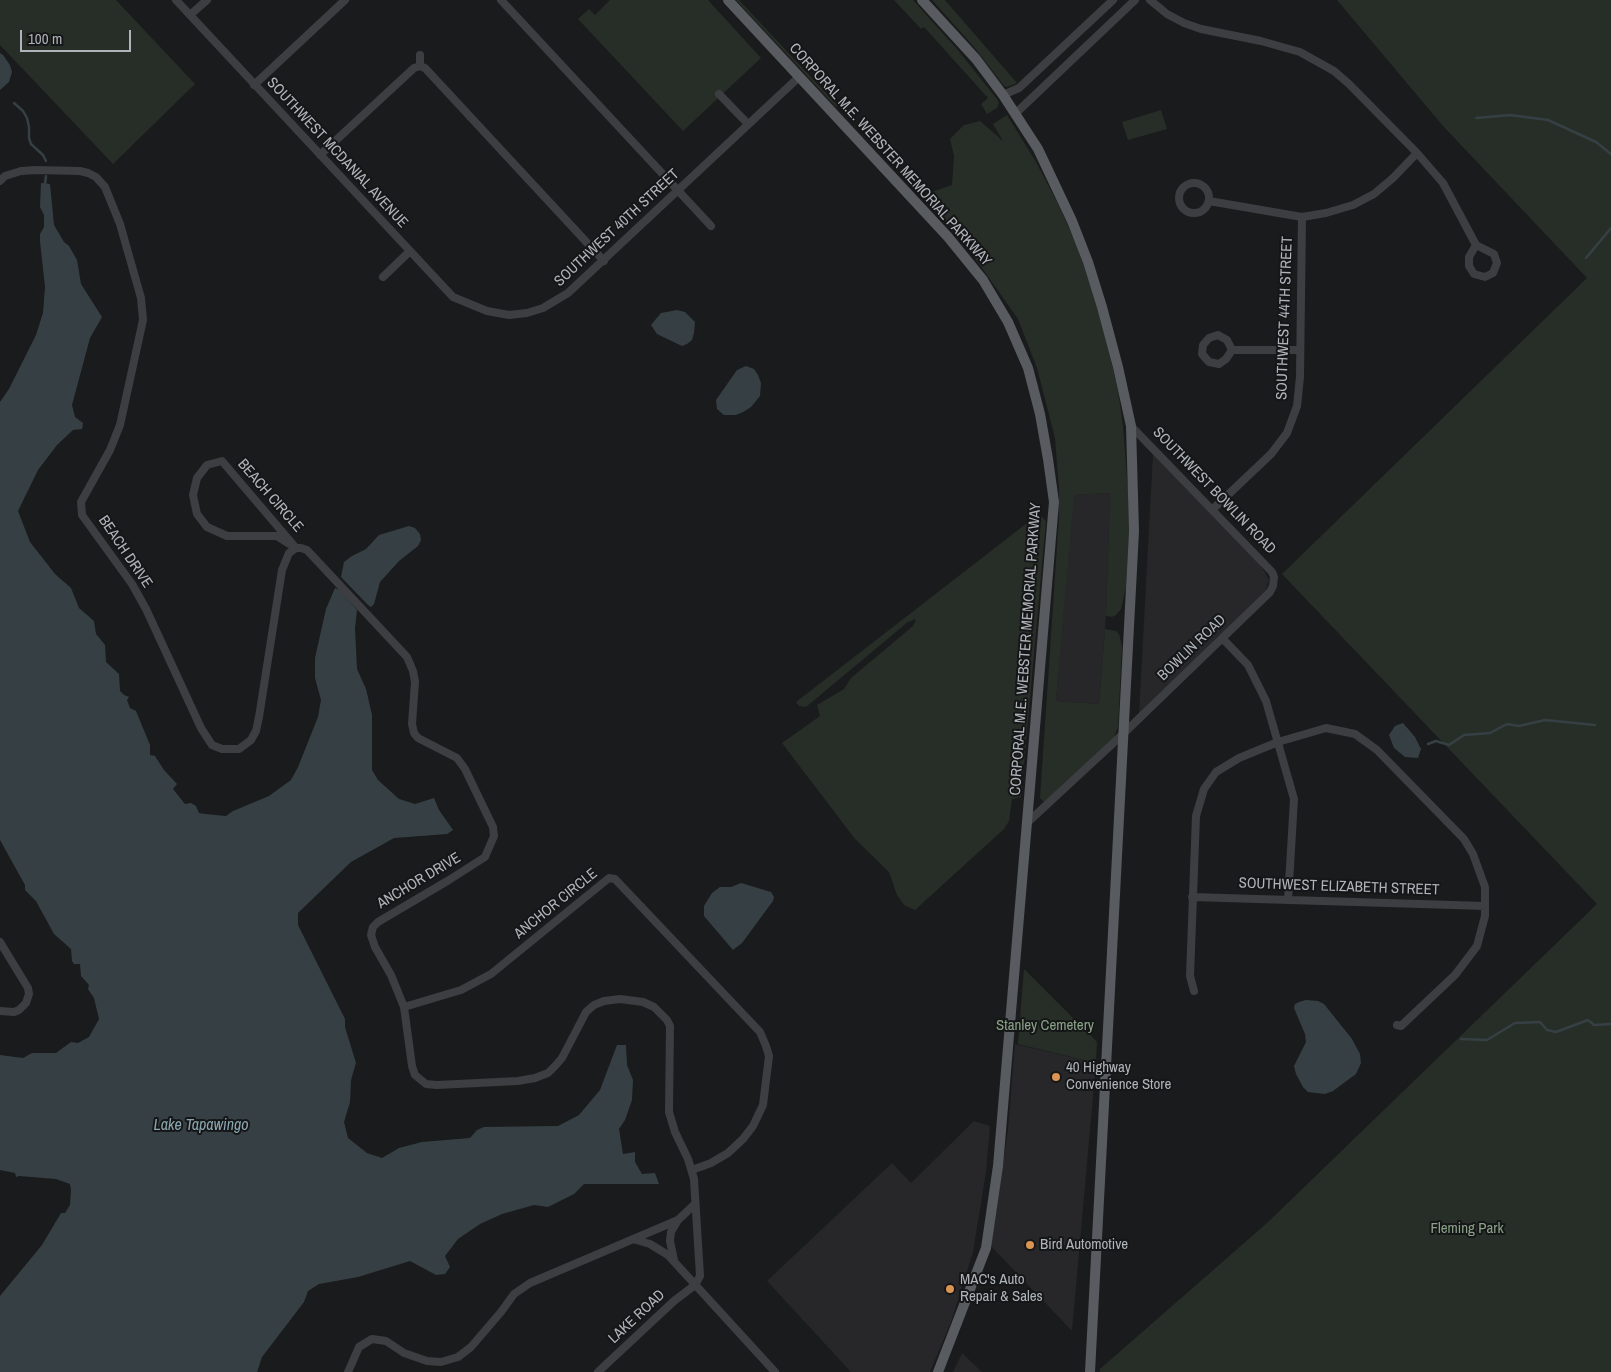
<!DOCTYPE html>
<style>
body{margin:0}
#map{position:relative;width:1611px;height:1372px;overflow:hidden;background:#1a1b1c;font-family:"Archivo Narrow",sans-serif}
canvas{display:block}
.scale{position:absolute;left:20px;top:30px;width:111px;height:22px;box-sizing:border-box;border:2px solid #afb4ba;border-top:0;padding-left:6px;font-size:15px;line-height:18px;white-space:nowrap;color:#afb4ba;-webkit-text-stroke:4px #151617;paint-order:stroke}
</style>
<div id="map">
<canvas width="1611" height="1372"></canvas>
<div class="scale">100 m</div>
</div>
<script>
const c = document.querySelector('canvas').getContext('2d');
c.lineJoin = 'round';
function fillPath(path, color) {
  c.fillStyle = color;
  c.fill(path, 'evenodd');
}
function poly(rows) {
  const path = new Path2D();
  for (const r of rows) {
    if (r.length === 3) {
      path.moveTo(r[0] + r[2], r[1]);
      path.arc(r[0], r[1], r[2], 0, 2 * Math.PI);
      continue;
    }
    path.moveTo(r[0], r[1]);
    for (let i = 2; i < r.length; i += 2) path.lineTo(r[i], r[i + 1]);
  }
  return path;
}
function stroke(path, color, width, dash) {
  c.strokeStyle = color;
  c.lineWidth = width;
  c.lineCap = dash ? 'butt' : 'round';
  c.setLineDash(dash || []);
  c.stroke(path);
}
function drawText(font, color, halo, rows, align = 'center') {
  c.font = font + ' "Archivo Narrow",sans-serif';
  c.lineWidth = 4;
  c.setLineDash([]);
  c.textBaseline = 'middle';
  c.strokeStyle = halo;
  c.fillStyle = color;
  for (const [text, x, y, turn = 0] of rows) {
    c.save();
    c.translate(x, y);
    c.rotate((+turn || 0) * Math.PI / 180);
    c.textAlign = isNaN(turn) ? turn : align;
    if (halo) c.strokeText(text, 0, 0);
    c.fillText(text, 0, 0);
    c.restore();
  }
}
const built = poly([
 [1153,454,1260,564,1269,580,1266,590,1139,714],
 [1110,493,1106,616,1099,704,1056,701,1073,495],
 [1015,1044,1096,1063,1072,1331,991,1246,1008,1130],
 [974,1121,990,1126,986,1172,973,1252,951,1322,930,1372,851,1372,767,1281,892,1163,911,1183],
 [962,1353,982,1372,953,1372]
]);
const green = poly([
 [0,0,116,0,195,84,113,164,0,45],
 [610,0,708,0,761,58,683,131,578,19,589,9,595,15],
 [736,0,739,0,838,106,836,107],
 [894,0,913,0,957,49,997,99,999,103,997,108,987,114,981,104,988,98,924,27,921,29],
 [932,0,945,0,1017,83,1007,87,1004,86,975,48],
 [1337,0,1611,0,1611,1372,1100,1372,1100,1369,1267,1223,1597,904,1282,574,1587,278,1443,126],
 [1161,110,1167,129,1128,140,1122,122],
 [1007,115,1036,162,1058,204,1077,246,1102,320,1118,391,1123,426,1128,491,1129,532,1126,587,1121,609,1116,615,1112,617,1106,616,1110,493,1074,495,1056,701,1099,704,1105,629,1116,631,1119,634,1122,646,1118,727,1114,737,1044,802,1040,798,1059,517,1059,489,1055,438,1037,368,1018,319,970,251,923,195,952,185,954,156,950,139,964,125,980,121,1003,141,993,124],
 [1038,517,1042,517,1046,521,1021,797,1012,799,1009,821,1004,829,915,910,904,905,897,895,889,872,855,839,782,743,820,716,817,705,844,689,851,678,913,626,916,619,908,622,806,707,799,706,796,702,1031,520],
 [1024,969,1097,1042,1096,1063,1018,1044]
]);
const water = poly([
 [0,53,3,55,10,65,12,72,9,82,0,90],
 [41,183,50,184,54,225,64,242,69,246,77,260,81,284,102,317,90,338,72,405,75,417,83,423,82,429,73,430,57,445,38,470,18,511,30,542,55,574,71,588,79,608,94,621,96,634,105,645,106,662,119,674,120,691,124,695,129,697,127,700,130,708,136,711,150,745,150,755,155,756,164,770,177,784,173,789,185,804,191,803,196,806,199,813,205,814,226,816,233,811,269,796,291,780,298,767,318,717,321,700,315,678,315,658,326,609,335,588,340,590,357,610,355,628,357,669,366,689,372,715,372,770,378,780,399,799,415,804,434,798,439,810,453,830,447,834,394,838,351,862,298,913,298,925,345,1019,345,1027,356,1063,351,1080,350,1102,344,1122,348,1138,367,1153,382,1158,399,1148,422,1142,470,1138,477,1130,484,1127,558,1126,579,1115,600,1090,617,1045,626,1045,627,1065,633,1080,632,1100,625,1120,619,1129,623,1154,635,1152,635,1162,642,1174,655,1173,659,1184,584,1184,574,1194,548,1207,534,1205,502,1214,480,1224,458,1239,445,1256,450,1267,445,1274,436,1275,410,1261,358,1277,319,1284,308,1291,304,1302,262,1357,257,1372,0,1372,0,1296,42,1245,61,1213,65,1213,70,1205,71,1190,70,1184,56,1179,19,1176,16,1177,15,1173,0,1170,0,1055,23,1058,32,1053,56,1053,71,1042,78,1043,89,1037,99,1019,94,998,88,989,89,985,81,976,80,964,74,964,72,961,71,949,54,934,36,901,25,890,25,885,0,840,0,402,9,389,36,335,43,313,45,287,40,241,40,234,44,227,44,215,40,207],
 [677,310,685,312,695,322,694,333,692,340,687,344,682,346,657,334,651,325,661,313],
 [746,366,754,369,758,375,761,383,760,396,751,407,743,412,736,415,724,415,717,409,716,400,737,370],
 [409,526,415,528,420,534,421,540,418,546,399,561,380,582,374,604,371,607,368,605,341,577,344,562,352,556,366,549,379,535],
 [1403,723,1415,737,1421,749,1418,758,1405,757,1394,748,1389,735,1395,726],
 [741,883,771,892,774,897,773,901,742,943,733,950,704,916,704,906,712,893,720,887,731,887],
 [1306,1000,1318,1001,1324,1004,1352,1039,1360,1054,1361,1063,1356,1074,1333,1091,1325,1094,1308,1092,1303,1087,1296,1074,1294,1066,1306,1042,1305,1034,1294,1008,1295,1004,1299,1002]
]);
const stream = poly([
 [14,103,23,111,27,118,29,127,29,138,31,144,43,155,46,161],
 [1476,118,1510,115,1548,120,1596,142,1611,154],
 [45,184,46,176],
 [1586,258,1611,228],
 [1428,744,1436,741,1449,745,1464,735,1490,733,1507,724,1519,726,1545,720,1595,725],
 [1461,1039,1487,1040,1515,1023,1540,1022,1547,1030,1556,1032,1588,1020,1594,1025,1611,1024]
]);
const minor = poly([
 [176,0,453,297,487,311,509,315,527,313,543,308,568,293,799,77],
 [501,0,711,226],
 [1150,0,1167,14,1184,23,1201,29,1261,41,1300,52,1334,71,1349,84,1417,153,1443,183,1476,245,1494,254,1497,263,1493,273,1485,277,1474,274,1469,266,1469,257,1476,245],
 [190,15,207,0],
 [420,55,420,66],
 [254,85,345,0],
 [719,94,748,124],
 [1003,95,1019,88,1113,0],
 [1016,113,1135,0],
 [320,155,414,68,420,66,425,68,604,261],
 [0,181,5,176,21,171,36,170,80,171,88,173,96,177,105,187,120,224,141,298,143,320,120,425,110,450,81,502,82,515,132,584,146,609,201,728,212,745,222,749,239,749,251,740,256,731,259,717,282,570,289,553,296,548],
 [1194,198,15],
 [1209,201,1302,217,1326,213,1353,205,1374,194,1393,178,1417,153],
 [383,277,410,251],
 [1232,350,1226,359,1219,364,1209,362,1202,354,1203,345,1209,338,1218,335,1227,340,1232,350,1300,350],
 [1213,509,1271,454,1287,433,1297,406,1300,377,1302,217],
 [296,548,222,461,207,465,197,478,193,495,197,514,207,527,227,536,277,536,296,548,301,548,307,550,407,657,413,671,415,682,412,724,414,733,418,738,457,758,465,769,493,827,494,836,485,857,449,880,378,922,373,927,371,935,375,947,391,975,404,1007,412,1066,415,1075,426,1084,437,1085,518,1081,535,1078,548,1073,556,1065,562,1058,586,1012,594,1005,604,1001,620,999,643,1002,654,1007,667,1020,670,1026,669,1112,675,1132,688,1159,694,1179,700,1276,695,1285,674,1301,598,1372],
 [1222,638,1248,665,1266,701,1294,799,1288,900],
 [1028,822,1123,734,1270,592,1273,586,1274,577,1272,572,1131,426],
 [1192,897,1485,906],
 [0,942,28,988,29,994,26,1003,19,1010,14,1012,0,1011],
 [1194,991,1190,976,1196,816,1204,789,1216,772,1239,758,1278,742,1326,728,1355,734,1377,750,1464,839,1473,854,1485,887,1485,916,1477,946,1455,975,1401,1026,1397,1025],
 [404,1007,461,990,491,974,609,878,615,879,760,1032,766,1046,769,1056,763,1105,753,1126,743,1139,728,1153,711,1163,692,1170],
 [633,1239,650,1244,668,1255,775,1372],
 [674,1260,670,1241,671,1232,678,1220],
 [348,1372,359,1347,372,1339,386,1341,404,1353,427,1361,441,1362,458,1357,471,1347,501,1312,514,1294,530,1283,678,1220,695,1204]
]);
const major = poly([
 [728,0,948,237,983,280,1008,322,1028,368,1040,414,1048,459,1054,502,998,1166,986,1248,938,1372],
 [922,0,976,59,1003,95,1038,149,1072,221,1088,262,1102,307,1118,367,1131,426,1134,531,1090,1372]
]);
const markers = [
 [1056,1077,5,"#dc9452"],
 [1030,1245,5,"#dc9452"],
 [950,1289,5,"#dc9452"]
];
const streetNames = [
 ["SOUTHWEST MCDANIAL AVENUE",337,153,47],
 ["CORPORAL M.E. WEBSTER MEMORIAL PARKWAY",890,155,48],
 ["SOUTHWEST 40TH STREET",617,228,-43],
 ["SOUTHWEST 44TH STREET",1285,318,-88],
 ["SOUTHWEST BOWLIN ROAD",1214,491,46],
 ["BEACH CIRCLE",270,496,49],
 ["BEACH DRIVE",125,552,56],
 ["BOWLIN ROAD",1192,648,-44],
 ["CORPORAL M.E. WEBSTER MEMORIAL PARKWAY",1026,649,-86],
 ["ANCHOR DRIVE",419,881,-31],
 ["SOUTHWEST ELIZABETH STREET",1339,887,2],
 ["ANCHOR CIRCLE",556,904,-39],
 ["LAKE ROAD",637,1317,-43]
];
const parkNames = [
 ["Stanley Cemetery",1045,1026],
 ["Fleming Park",1467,1229]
];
const poiNames = [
 ["40 Highway",1066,1068],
 ["Convenience Store",1066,1085],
 ["Bird Automotive",1040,1245],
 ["MAC's Auto",960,1280],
 ["Repair & Sales",960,1297]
];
const waterNames = [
 ["Lake Tapawingo",201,1126]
];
fillPath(built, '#272729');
fillPath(green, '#272e27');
fillPath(water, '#364044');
stroke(stream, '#364044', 2.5);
stroke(minor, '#3c3e41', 8);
stroke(major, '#585b5f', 10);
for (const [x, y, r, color] of markers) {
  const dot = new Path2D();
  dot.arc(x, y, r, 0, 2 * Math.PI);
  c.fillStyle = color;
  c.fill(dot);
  stroke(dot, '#151617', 2);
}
drawText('15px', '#afb4ba', '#151617', streetNames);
drawText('15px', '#8ca288', '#151617', parkNames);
drawText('15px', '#afb4ba', '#151617', poiNames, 'left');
drawText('italic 16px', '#8ba6b0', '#151617', waterNames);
</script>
